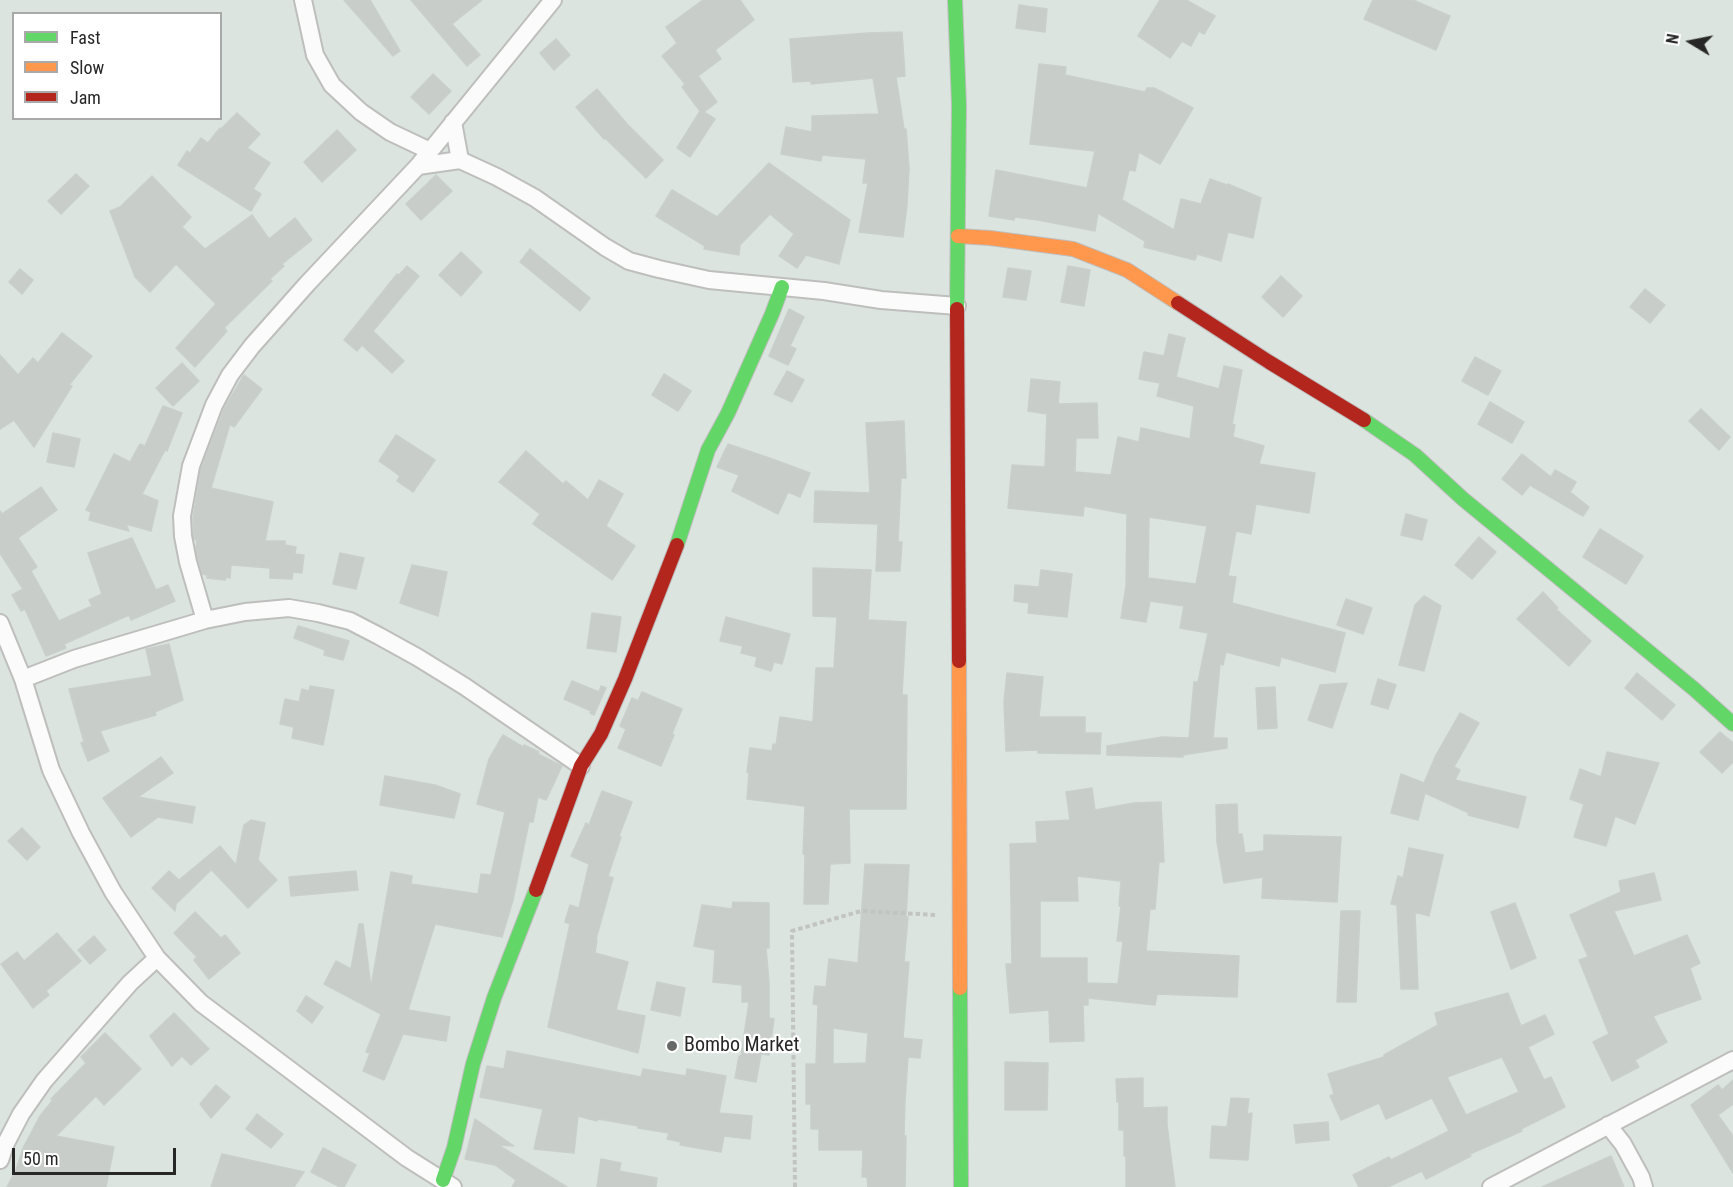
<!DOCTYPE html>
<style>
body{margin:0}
#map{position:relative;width:1733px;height:1187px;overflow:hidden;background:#dce4e0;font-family:"Roboto Condensed",sans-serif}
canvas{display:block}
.legend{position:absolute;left:12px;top:12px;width:210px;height:108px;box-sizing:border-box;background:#fff;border:2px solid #a9a9a9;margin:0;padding:8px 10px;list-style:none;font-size:18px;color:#272727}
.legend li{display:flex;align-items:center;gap:12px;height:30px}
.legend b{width:30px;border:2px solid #a9a9a9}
.north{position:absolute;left:1661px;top:12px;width:60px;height:60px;-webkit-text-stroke:4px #fff;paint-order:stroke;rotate:280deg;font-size:16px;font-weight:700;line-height:24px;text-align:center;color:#272727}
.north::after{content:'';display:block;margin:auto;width:21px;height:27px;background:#272727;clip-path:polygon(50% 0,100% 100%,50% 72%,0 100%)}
.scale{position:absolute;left:12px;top:1148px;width:164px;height:27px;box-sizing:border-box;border:3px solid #272727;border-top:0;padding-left:8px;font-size:18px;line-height:21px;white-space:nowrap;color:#272727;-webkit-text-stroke:4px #fff;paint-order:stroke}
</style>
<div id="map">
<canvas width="1733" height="1187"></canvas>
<ul class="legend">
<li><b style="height:8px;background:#63d668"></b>Fast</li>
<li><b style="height:8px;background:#ff974d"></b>Slow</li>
<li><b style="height:8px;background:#b3261e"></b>Jam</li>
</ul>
<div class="north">N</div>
<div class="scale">50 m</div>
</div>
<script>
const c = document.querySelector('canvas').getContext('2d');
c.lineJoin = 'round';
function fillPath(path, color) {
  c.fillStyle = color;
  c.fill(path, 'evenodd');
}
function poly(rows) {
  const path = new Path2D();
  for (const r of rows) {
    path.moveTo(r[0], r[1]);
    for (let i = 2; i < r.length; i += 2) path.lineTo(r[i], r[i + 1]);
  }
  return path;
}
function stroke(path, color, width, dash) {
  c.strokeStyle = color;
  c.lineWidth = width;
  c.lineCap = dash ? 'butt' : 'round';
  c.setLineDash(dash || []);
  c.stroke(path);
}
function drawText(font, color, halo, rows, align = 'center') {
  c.font = font + ' "Roboto Condensed",sans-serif';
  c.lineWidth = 4.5;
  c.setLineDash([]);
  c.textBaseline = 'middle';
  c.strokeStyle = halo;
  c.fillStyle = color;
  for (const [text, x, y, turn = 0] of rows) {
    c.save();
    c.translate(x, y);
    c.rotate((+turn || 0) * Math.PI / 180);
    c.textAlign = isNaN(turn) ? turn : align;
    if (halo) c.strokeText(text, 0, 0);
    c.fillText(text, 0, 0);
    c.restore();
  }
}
const building = poly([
 [344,0,370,0,400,51,393,56,344,0],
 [411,0,482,0,452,24,480,55,467,66,411,0],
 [703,0,740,0,754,20,715,50,721,59,698,76,717,102,704,112,715,119,690,157,677,148,700,111,682,87,685,84,662,56,677,43,666,27,703,0],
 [1160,0,1186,0,1215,16,1204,34,1199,31,1191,46,1182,41,1170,58,1138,36,1160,0],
 [1373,0,1413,0,1450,16,1436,50,1364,19,1373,0],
 [1019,5,1047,9,1045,32,1016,28,1019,5],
 [902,32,905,76,896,77,904,129,906,129,909,168,907,205,903,237,859,232,868,183,863,183,866,159,822,155,821,161,781,154,786,127,812,132,812,116,879,114,873,78,811,84,811,81,793,82,790,39,868,33,902,32],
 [556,39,570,55,554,70,540,53,556,39],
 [1039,64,1066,67,1065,75,1145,92,1147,88,1154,88,1193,108,1160,164,1139,152,1135,171,1129,170,1122,200,1174,230,1181,199,1201,204,1210,179,1227,185,1228,184,1261,198,1253,238,1228,232,1221,261,1197,254,1195,260,1144,247,1145,241,1098,213,1095,231,1038,220,1015,217,1014,220,989,216,996,170,1087,188,1095,151,1030,144,1039,64],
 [433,74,451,91,429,114,411,97,433,74],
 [597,89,628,125,663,160,646,178,605,138,604,139,576,107,597,89],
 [237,113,260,134,247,148,270,163,253,189,261,194,251,211,178,165,187,151,190,153,201,138,208,143,220,128,221,129,237,113],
 [337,130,356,150,322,182,304,162,337,130],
 [769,163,850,220,839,264,806,255,797,268,779,256,794,234,770,214,740,245,739,255,704,249,705,246,656,216,672,190,717,217,769,163],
 [76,174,89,186,61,214,48,201,76,174],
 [436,175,452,191,421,220,406,204,436,175],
 [152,176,191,217,182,227,205,249,252,215,269,239,295,218,312,240,282,264,284,266,270,279,272,281,224,328,227,331,195,367,176,348,216,304,176,264,150,292,135,277,110,211,120,207,152,176],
 [530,249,590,298,580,311,520,262,530,249],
 [461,252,482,272,461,296,439,275,461,252],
 [407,266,419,276,373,331,404,361,392,373,362,345,357,351,344,340,397,274,399,275,407,266],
 [1068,266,1090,270,1084,306,1061,302,1068,266],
 [1008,268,1031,271,1026,300,1003,297,1008,268],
 [20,269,33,280,22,294,9,282,20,269],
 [1281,276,1302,296,1283,317,1262,297,1281,276],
 [1645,289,1665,305,1650,323,1630,307,1645,289],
 [789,309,804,317,790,346,796,349,788,365,769,356,789,309],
 [62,333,92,356,69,385,72,386,34,447,14,420,0,429,0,355,18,375,33,358,38,363,62,333],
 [1169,334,1185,338,1176,377,1219,389,1224,366,1242,370,1232,424,1235,425,1233,437,1264,446,1259,464,1315,473,1309,513,1256,504,1251,534,1236,531,1228,576,1236,577,1232,603,1345,633,1335,672,1281,657,1279,666,1226,652,1223,665,1220,664,1213,738,1227,738,1227,748,1183,755,1183,757,1107,755,1107,746,1162,737,1189,738,1194,682,1198,682,1208,633,1180,628,1184,606,1150,601,1146,622,1121,618,1126,586,1127,514,1084,506,1083,516,1008,508,1012,465,1045,467,1047,414,1028,411,1031,379,1060,382,1058,404,1097,403,1098,438,1076,438,1075,472,1111,475,1118,437,1139,442,1141,428,1190,439,1194,406,1157,396,1160,383,1139,379,1144,352,1164,356,1169,334],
 [1149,517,1207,526,1196,584,1148,578,1149,517],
 [1475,357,1501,371,1488,395,1462,381,1475,357],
 [182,363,199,381,173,406,156,388,182,363],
 [787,371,804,380,792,402,774,394,787,371],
 [664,374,691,391,678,411,652,395,664,374],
 [244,375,262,389,234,427,230,424,211,488,273,502,265,541,285,541,285,545,296,547,295,554,304,555,302,573,293,572,292,579,270,578,270,568,231,565,230,578,226,577,225,580,207,578,207,575,202,574,198,560,196,548,197,540,194,539,193,518,201,469,224,409,244,375],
 [1490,402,1524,422,1512,443,1478,424,1490,402],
 [163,406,182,413,167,451,165,450,142,494,158,501,151,531,126,524,129,531,89,520,91,512,86,510,114,454,130,462,140,444,145,446,163,406],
 [1701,409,1730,437,1719,450,1689,421,1701,409],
 [904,421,906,478,901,478,898,542,902,542,900,571,876,571,878,524,814,522,815,491,870,493,866,423,904,421],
 [53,433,80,439,74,467,47,462,53,433],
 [396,435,435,460,413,492,397,481,400,476,379,461,396,435],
 [728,444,775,460,810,473,800,497,788,492,778,514,732,491,739,475,717,467,728,444],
 [526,451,563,484,566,481,588,500,599,480,623,494,606,526,635,546,612,580,533,524,540,514,499,482,526,451],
 [1522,454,1551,477,1555,470,1576,482,1570,492,1589,507,1583,516,1530,485,1522,495,1502,479,1522,454],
 [41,487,57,510,18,538,37,567,31,571,59,621,92,606,89,600,102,594,88,553,132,538,156,590,168,585,175,601,131,620,129,615,64,644,66,648,46,656,25,609,21,611,12,595,23,589,0,553,0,511,2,514,41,487],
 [1406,514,1427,520,1422,540,1401,535,1406,514],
 [1600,529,1643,556,1626,584,1583,557,1600,529],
 [1479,537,1496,552,1472,579,1455,565,1479,537],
 [340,553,364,558,356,589,333,584,340,553],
 [412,565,447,572,438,616,400,603,412,565],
 [813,568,871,570,868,620,906,622,902,695,907,695,906,809,849,809,850,863,830,864,828,904,804,904,805,854,803,854,805,806,747,799,749,773,747,772,750,748,772,751,773,744,776,745,780,717,813,722,816,668,834,668,837,617,813,616,813,568],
 [1041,570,1072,574,1067,617,1028,613,1029,603,1014,601,1015,585,1039,587,1041,570],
 [1543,592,1558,608,1556,609,1591,641,1569,666,1517,619,1543,592],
 [1424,596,1441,606,1424,671,1399,665,1415,605,1424,596],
 [1346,599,1372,608,1363,634,1337,625,1346,599],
 [592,613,621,617,616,652,587,648,592,613],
 [726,617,790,634,782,664,774,662,771,671,755,666,757,657,741,653,743,646,720,641,726,617],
 [298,626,349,641,343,660,324,655,325,650,294,638,298,626],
 [169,644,183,700,155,712,156,715,100,731,109,751,88,761,81,743,84,742,69,689,152,676,146,649,169,644],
 [1007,673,1043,677,1039,717,1085,717,1085,733,1101,733,1100,754,1038,753,1038,750,1006,751,1004,702,1007,673],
 [1637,673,1675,705,1662,720,1625,688,1637,673],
 [1378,679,1396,685,1388,709,1371,704,1378,679],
 [572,681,599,692,601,686,606,688,594,715,590,713,591,711,564,699,572,681],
 [1347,683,1332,728,1308,720,1320,685,1347,683],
 [310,686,334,690,323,745,292,738,294,727,280,724,285,699,299,702,302,689,309,691,310,686],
 [1275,687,1277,728,1258,729,1256,688,1275,687],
 [642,692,682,709,672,734,674,735,661,766,618,748,626,729,620,726,632,698,638,701,642,692],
 [1460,713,1479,723,1454,767,1460,770,1455,780,1526,797,1518,828,1468,815,1469,813,1425,793,1418,820,1391,813,1401,774,1424,783,1436,755,1460,713],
 [1720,732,1733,743,1733,762,1722,773,1700,752,1720,732],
 [503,735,523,747,524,745,539,752,538,754,562,766,546,800,538,797,533,822,529,822,513,900,502,937,435,924,408,1010,450,1017,446,1041,403,1034,384,1080,363,1071,370,1053,366,1052,381,1014,324,984,336,961,351,969,359,924,363,924,371,987,391,872,412,876,411,884,478,894,481,874,491,875,505,812,477,804,489,759,503,735],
 [1607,752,1659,763,1635,824,1615,816,1606,846,1574,837,1584,804,1570,799,1580,769,1601,777,1607,752],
 [161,757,173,773,138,797,195,807,192,823,158,817,131,837,103,798,161,757],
 [385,776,435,785,460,794,454,818,380,805,385,776],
 [1092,788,1095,810,1134,803,1161,802,1164,862,1159,862,1155,909,1150,909,1146,951,1239,956,1237,997,1157,994,1155,1005,1088,998,1088,1005,1083,1005,1084,1041,1050,1042,1049,1010,1010,1013,1006,964,1012,964,1010,844,1037,843,1036,822,1070,820,1066,792,1092,788],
 [1077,876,1121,881,1119,906,1121,906,1117,941,1123,941,1118,984,1087,983,1087,958,1040,958,1040,901,1078,901,1077,876],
 [602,791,632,802,619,836,621,837,608,876,613,878,596,939,597,940,595,953,628,962,616,1010,645,1016,638,1053,548,1027,570,924,565,922,570,905,579,908,589,864,571,856,586,823,589,825,602,791],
 [1237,804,1238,834,1242,834,1245,853,1264,851,1264,835,1341,837,1337,902,1262,898,1263,877,1224,883,1217,842,1216,805,1237,804],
 [251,820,265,823,258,860,277,880,248,908,206,864,211,870,176,904,175,911,152,888,169,871,179,880,220,846,236,865,244,825,251,820],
 [22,828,40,847,27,860,8,841,22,828],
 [1409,848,1443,855,1429,916,1415,912,1418,989,1401,989,1397,905,1391,904,1398,876,1403,878,1409,848],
 [865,864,909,865,906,917,908,917,904,962,909,962,903,1038,922,1040,920,1058,908,1057,905,1101,904,1136,906,1136,905,1187,868,1187,867,1177,862,1177,863,1150,819,1150,819,1129,811,1129,811,1104,806,1104,806,1064,816,1064,818,1005,813,1004,815,986,826,987,829,959,858,963,865,864],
 [833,1028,868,1033,866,1063,833,1064,833,1028],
 [356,871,358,890,291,896,289,877,356,871],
 [1654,873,1661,900,1614,911,1634,956,1687,935,1700,963,1690,968,1701,999,1653,1016,1667,1042,1635,1060,1639,1067,1612,1081,1593,1042,1609,1034,1579,960,1588,957,1570,915,1621,892,1619,881,1654,873],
 [733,902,769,903,769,948,766,948,769,982,769,1018,774,1019,769,1055,761,1054,756,1082,735,1078,739,1056,741,1056,749,1002,742,1002,742,985,713,982,715,950,694,946,702,905,732,909,733,902],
 [1515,903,1536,958,1511,969,1491,912,1515,903],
 [1341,911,1360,911,1356,1002,1337,1002,1341,911],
 [195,912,221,938,225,935,240,953,209,979,194,960,197,957,174,933,195,912],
 [57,933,81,961,46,991,49,995,33,1008,1,964,17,952,24,961,57,933],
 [94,936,106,950,90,964,78,950,94,936],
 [657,982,685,988,680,1016,651,1010,657,982],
 [1508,993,1521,1026,1545,1015,1554,1034,1528,1047,1544,1080,1551,1077,1565,1107,1521,1129,1522,1131,1470,1154,1471,1156,1426,1179,1422,1171,1388,1187,1359,1187,1353,1175,1389,1157,1391,1160,1449,1131,1432,1098,1386,1119,1379,1103,1341,1120,1330,1096,1334,1094,1328,1074,1384,1057,1384,1055,1438,1025,1435,1013,1508,993],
 [1502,1057,1519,1092,1466,1115,1447,1077,1502,1057],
 [306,996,323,1007,312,1023,297,1011,306,996],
 [174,1013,209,1049,191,1065,182,1056,172,1066,150,1036,174,1013],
 [105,1033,141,1069,104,1105,96,1096,56,1136,114,1147,106,1187,7,1187,16,1170,23,1148,40,1116,53,1100,51,1099,86,1063,81,1057,105,1033],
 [507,1051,641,1077,643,1069,686,1076,687,1069,726,1076,719,1113,752,1116,750,1139,724,1136,721,1152,680,1145,681,1142,667,1139,669,1133,638,1128,638,1126,604,1120,604,1118,603,1120,598,1119,597,1121,578,1116,574,1153,534,1149,543,1109,480,1097,487,1066,504,1069,507,1051],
 [1005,1062,1048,1063,1047,1110,1005,1110,1005,1062],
 [1143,1078,1143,1108,1167,1107,1167,1125,1175,1187,1126,1187,1126,1156,1124,1156,1124,1130,1119,1130,1119,1102,1117,1102,1116,1079,1143,1078],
 [1733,1080,1733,1104,1718,1115,1733,1136,1733,1173,1691,1105,1718,1085,1722,1090,1733,1080],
 [216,1085,230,1097,211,1118,200,1104,216,1085],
 [1231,1098,1249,1099,1247,1114,1252,1113,1248,1160,1210,1158,1212,1126,1227,1127,1231,1098],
 [257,1114,283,1134,271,1148,246,1129,257,1114],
 [475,1119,514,1146,498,1145,567,1187,512,1187,516,1180,495,1165,465,1159,475,1119],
 [1328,1122,1329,1140,1296,1143,1294,1125,1328,1122],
 [323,1148,356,1165,344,1187,340,1187,311,1172,323,1148],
 [222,1154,304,1172,294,1187,211,1187,222,1154],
 [1611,1156,1624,1187,1542,1187,1611,1156],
 [601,1159,621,1163,619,1171,657,1178,656,1187,597,1187,601,1159]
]);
const path = poly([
 [795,1187,792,931,861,911,937,915]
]);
const street = poly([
 [303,0,315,55,332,85,361,112,390,132,430,151],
 [453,122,460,160],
 [418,166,460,160,497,177,535,198,605,247,629,261,659,269,709,280,824,291,881,300,957,306],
 [205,620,188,562,183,536,182,516,191,466,214,405,230,375,252,346,307,284,418,166,553,0],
 [0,623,23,679,51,770,81,833,113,892,157,958,201,1003,407,1158,453,1187],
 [23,679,74,659,205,620,245,612,289,608,318,613,350,621,379,636,417,657,464,686,581,766],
 [1608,1125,1623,1144,1641,1177,1644,1187],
 [0,1160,5,1145,21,1114,44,1081,130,983,157,958],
 [1491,1187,1733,1060]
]);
const fast = poly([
 [955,0,959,105,957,309],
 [1364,420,1415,455,1463,499,1694,689,1733,724],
 [677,545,708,450,728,413,772,314,782,287],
 [960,988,961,1187],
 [443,1180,454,1148,473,1064,494,998,536,890]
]);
const slow = poly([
 [958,236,990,238,1073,249,1127,270,1178,303],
 [959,661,960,988]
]);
const jam = poly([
 [1178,303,1269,362,1364,420],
 [957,309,959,661],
 [536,890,581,766,601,734,625,679,677,545]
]);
const markers = [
 [672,1046,6,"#666968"]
];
const poiNames = [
 ["Bombo Market",684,1046]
];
fillPath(building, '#c8cdca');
stroke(building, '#c8cfcc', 1.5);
stroke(street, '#bebebd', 20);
stroke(fast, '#bebebd', 16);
stroke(slow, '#bebebd', 16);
stroke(jam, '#bebebd', 16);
stroke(path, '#c2c3c3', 4, [4.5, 3]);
stroke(street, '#fafbfa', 16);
stroke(fast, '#63d668', 14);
stroke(slow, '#ff974d', 14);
stroke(jam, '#b3261e', 14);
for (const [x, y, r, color] of markers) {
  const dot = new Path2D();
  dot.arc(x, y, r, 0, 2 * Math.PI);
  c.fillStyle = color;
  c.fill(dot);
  stroke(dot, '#fff', 2);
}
drawText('20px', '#272727', '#fff', poiNames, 'left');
</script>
